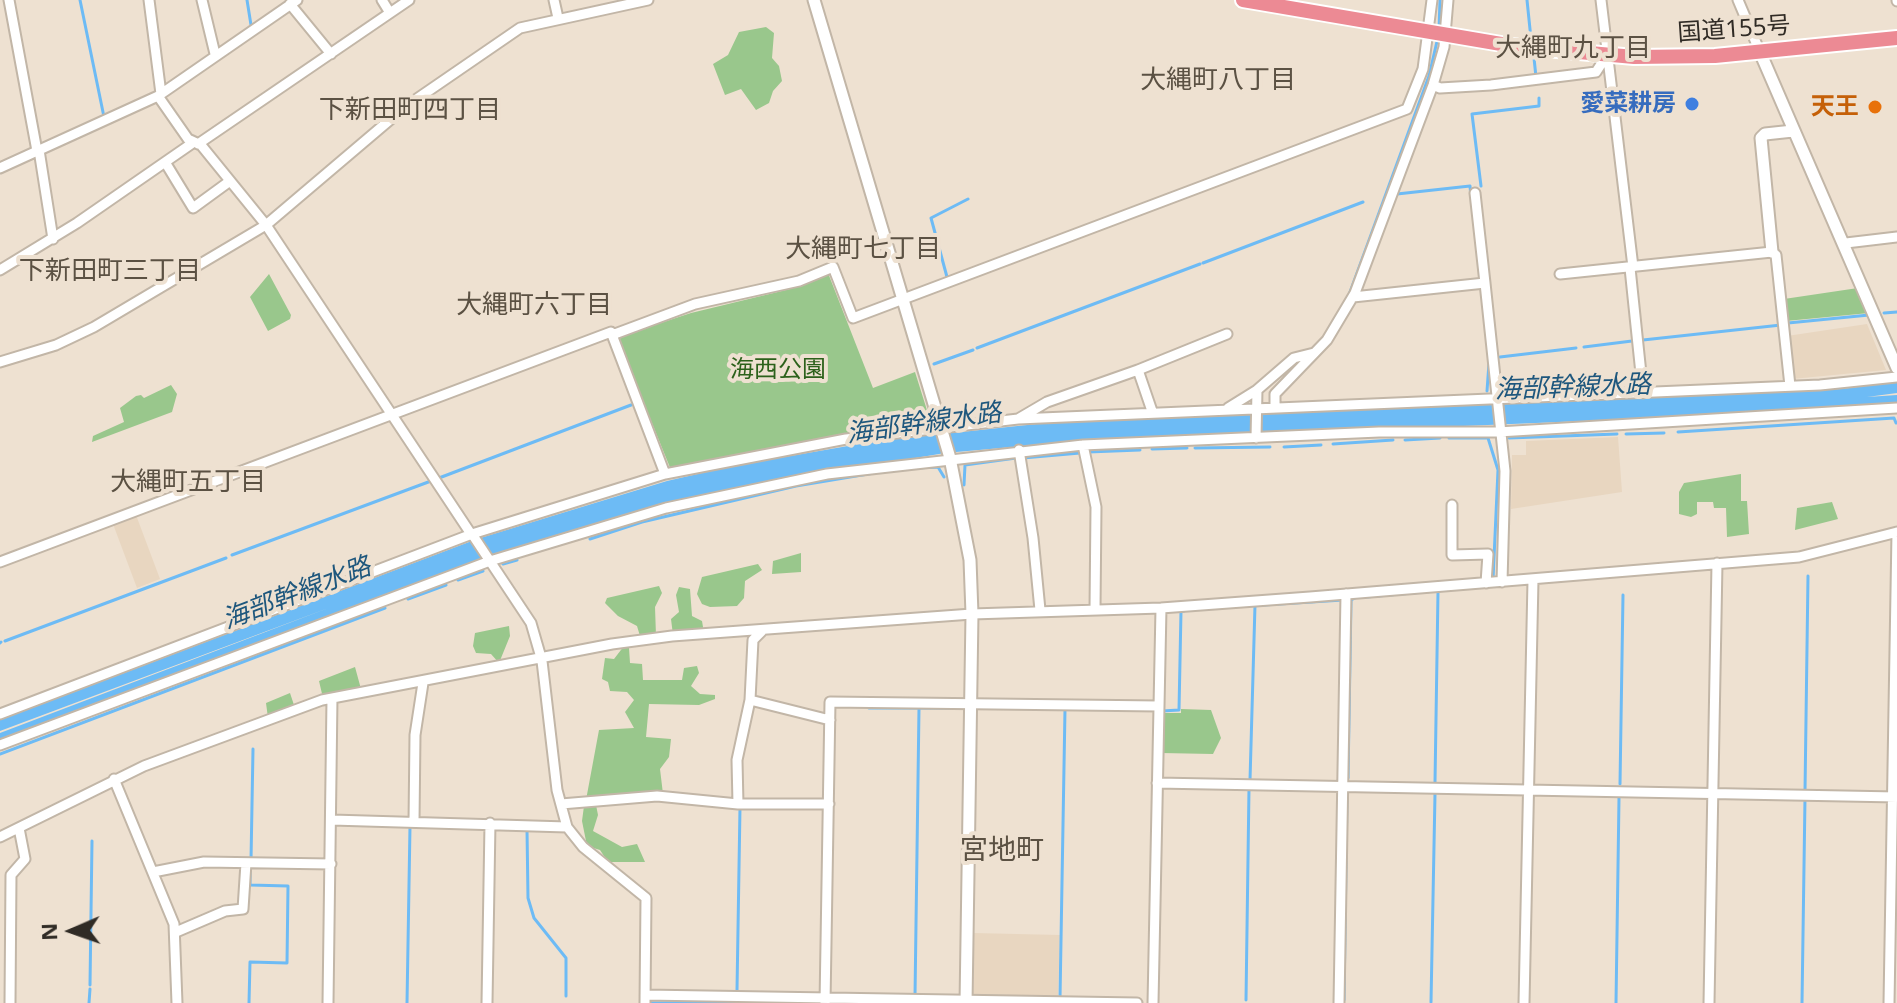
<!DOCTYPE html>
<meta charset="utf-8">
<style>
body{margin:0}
#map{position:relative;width:1897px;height:1003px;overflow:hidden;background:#eee1d1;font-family:"Noto Sans",sans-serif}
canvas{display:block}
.north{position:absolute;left:32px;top:891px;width:80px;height:80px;-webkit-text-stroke:6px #eee1d1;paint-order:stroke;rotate:268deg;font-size:22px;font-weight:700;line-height:32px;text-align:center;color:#302b25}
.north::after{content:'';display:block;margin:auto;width:28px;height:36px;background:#302b25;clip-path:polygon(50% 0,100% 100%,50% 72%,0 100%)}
</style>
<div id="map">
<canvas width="1897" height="1003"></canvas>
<div class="north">N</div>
</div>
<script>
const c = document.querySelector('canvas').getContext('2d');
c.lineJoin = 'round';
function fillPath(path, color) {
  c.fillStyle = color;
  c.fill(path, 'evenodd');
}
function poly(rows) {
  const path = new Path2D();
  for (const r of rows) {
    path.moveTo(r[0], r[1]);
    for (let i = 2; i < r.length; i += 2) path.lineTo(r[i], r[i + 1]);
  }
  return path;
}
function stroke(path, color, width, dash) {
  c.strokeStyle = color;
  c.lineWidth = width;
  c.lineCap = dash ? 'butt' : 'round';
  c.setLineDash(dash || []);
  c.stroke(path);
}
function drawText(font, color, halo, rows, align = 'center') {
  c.font = font + ' "Noto Sans","Noto Sans JP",sans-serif';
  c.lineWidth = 8;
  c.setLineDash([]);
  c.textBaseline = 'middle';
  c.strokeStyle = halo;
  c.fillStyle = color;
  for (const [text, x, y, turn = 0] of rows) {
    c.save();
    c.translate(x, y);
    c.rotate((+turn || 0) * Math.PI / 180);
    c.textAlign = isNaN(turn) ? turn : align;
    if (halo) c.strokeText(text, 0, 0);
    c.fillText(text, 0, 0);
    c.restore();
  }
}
const built = poly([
 [1867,324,1886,370,1792,379,1787,336],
 [1618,437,1622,492,1511,509,1512,455,1526,455,1526,441],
 [136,515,160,579,137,588,113,524],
 [974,933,1060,935,1058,996,973,995]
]);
const green = poly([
 [766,27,774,33,772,58,779,66,782,81,773,91,769,103,756,110,741,89,725,95,713,64,728,55,739,32],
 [828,273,873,388,915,372,931,423,772,449,671,470,619,342,621,336,691,313,790,289],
 [269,274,291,315,290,319,268,331,250,297],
 [1858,288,1869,313,1786,321,1784,299],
 [171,385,177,394,172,412,92,442,93,436,124,422,120,408,136,396,141,395,144,398],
 [1741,474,1741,501,1747,501,1749,534,1727,537,1726,508,1714,508,1713,502,1697,502,1697,514,1691,517,1679,514,1679,492,1684,483],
 [1832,502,1838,519,1795,530,1797,508],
 [801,553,801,572,772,574,773,561],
 [758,564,762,570,745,581,744,598,737,606,710,607,702,604,697,594,702,577],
 [659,586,662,593,655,607,656,636,640,636,637,626,618,616,605,603,607,598],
 [679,587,690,589,692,616,702,621,704,633,673,635,671,619,679,612,676,595],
 [509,626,510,636,499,663,491,654,476,653,473,646,475,633],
 [624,646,629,648,630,663,642,664,643,680,682,680,684,668,697,666,699,673,691,686,700,694,715,695,715,699,699,705,649,704,646,737,671,739,669,757,660,769,663,794,586,800,599,730,634,728,625,712,634,700,627,692,610,691,608,682,602,679,605,658,614,659],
 [355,667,361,689,323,698,319,681],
 [290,693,295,708,268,718,266,703],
 [1181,709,1211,710,1221,738,1213,754,1161,753,1162,713,1181,713],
 [596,805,598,815,593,831,622,847,637,844,645,862,608,862,600,850,587,846,582,821,584,806]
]);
const water = poly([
 [1897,382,1897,393,1867,397,1897,395,1897,404,1822,411,1058,443,945,453,731,489,666,505,490,558,0,743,0,733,331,607,0,731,0,720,477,539,667,481,732,466,877,441,1055,422,1841,389]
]);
const stream = poly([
 [80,0,104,117],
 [247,0,251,25],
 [1527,0,1531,39],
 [1439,30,1440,0],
 [1534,58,1536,77],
 [1481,186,1472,114,1539,106,1539,98],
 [1397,194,1470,186,1471,197],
 [1203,263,1363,202],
 [947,277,931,218,968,199],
 [1349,295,1429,76,1438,37],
 [1884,313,1897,312],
 [1788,323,1869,315],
 [1643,340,1781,325],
 [1584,347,1632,341],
 [977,348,1200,264],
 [1500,357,1576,348],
 [934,364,973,350],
 [1487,391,1489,363],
 [1678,432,1894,418,1896,423],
 [1626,434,1664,433],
 [1449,438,1488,438,1498,470,1493,580],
 [1509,438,1617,434],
 [1405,440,1440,438],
 [1333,444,1393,440],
 [1284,447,1321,445],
 [1195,448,1270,447],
 [1152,449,1187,448],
 [1088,452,1140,450],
 [1023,458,1080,453],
 [914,468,938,467,944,477],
 [439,478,631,405],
 [964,485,965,465,1016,458],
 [590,539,642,522,796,486,874,473],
 [232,555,431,481],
 [503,564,517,560],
 [458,580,483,571],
 [1366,597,1493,586],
 [408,599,446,585],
 [1263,605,1343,600],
 [5,641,226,558],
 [0,643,1,642],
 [869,708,961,708],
 [1162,711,1179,710,1181,611,1184,611],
 [0,754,385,608],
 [1348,778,1351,600,1355,598],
 [1250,780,1255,605],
 [1435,782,1438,592],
 [1620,784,1623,595],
 [1805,791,1808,576],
 [527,829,528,898,534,918,566,958,566,996],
 [251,860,253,749],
 [90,985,92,841],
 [737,990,740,807],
 [915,996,919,708],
 [1060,998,1065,709],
 [1246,1000,1249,788],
 [1344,1000,1347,793],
 [1431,1002,1435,794],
 [89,1003,90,989],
 [249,1003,250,962,287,963,288,886,250,885,250,868],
 [407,1003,410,826],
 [650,1003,820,1003],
 [1616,1003,1619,798],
 [1802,1003,1805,798]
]);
const minor = poly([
 [9,0,37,151],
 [149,0,161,94],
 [202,0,215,54],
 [382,0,390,13],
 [554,0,558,18],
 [1601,0,1633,267],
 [1738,0,1760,52],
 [1897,0,1897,1],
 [290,4,331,54],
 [1433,85,1440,88,1491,85,1596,72,1607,55],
 [158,96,188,139,201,145,266,225,471,534],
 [198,144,409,0],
 [39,150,53,239],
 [165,162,193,208,230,181],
 [0,168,158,96,297,0],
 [1475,193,1485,283],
 [1846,243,1897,237],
 [1630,268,1643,393],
 [0,270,77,223,194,142],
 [1560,274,1772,252,1776,255,1790,386],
 [1353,297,1485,283,1505,471,1502,582],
 [612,335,695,304,799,281,833,267,853,318,1407,109,1423,69,1432,0],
 [0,362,56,345,94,327,266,225,405,107,520,28,648,0],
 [1138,370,1227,334],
 [1275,407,1275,394,1327,340,1355,293,1433,85,1444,47,1448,0],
 [1228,408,1257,390],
 [1018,419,1047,402,1138,370,1152,411],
 [1256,438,1257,390,1294,358,1314,353],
 [1083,445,1096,507,1095,609],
 [1019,450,1033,538,1040,610],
 [1452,505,1452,555,1488,554,1486,583],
 [472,534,531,623,542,661,557,790,567,827,583,847,646,898,645,1003],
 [0,562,611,332,665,474],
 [750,700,830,720],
 [0,714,472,534,665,474,846,439,1018,419,1820,385,1897,377],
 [0,745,490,561,666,508,827,474,1083,445,1379,432,1498,432,1897,408],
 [114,779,174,924,177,1003],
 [1157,783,1897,797],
 [561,804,657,796,738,804,829,804],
 [738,804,737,760,750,700,753,640,762,631],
 [332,820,567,827],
 [414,822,415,735,423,683],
 [0,837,144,766,322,700,612,644,672,636,972,614,1161,608,1310,597,1799,557,1897,532],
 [153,872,204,862,331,864],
 [176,932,225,911,243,909,246,863],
 [645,995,1137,1003],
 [10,1003,11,875,25,859,19,828],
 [328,1003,332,698],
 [487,1003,490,823],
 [825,1003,830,702,1158,706],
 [1153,1003,1161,608],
 [1339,1003,1346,594],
 [1524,1003,1533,580],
 [1709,1003,1717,563],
 [1889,1003,1897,532]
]);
const tertiary = poly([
 [814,0,950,458,970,560,972,614,966,1003],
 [1760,52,1897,368],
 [1772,252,1761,138,1765,134,1793,131]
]);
const trunk = poly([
 [1243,0,1513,46,1634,57,1715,56,1897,38]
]);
const markers = [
 [1692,104,8,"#3f7fe0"],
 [1875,107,8,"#e8710a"]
];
const streetNames = [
 ["国道155号",1734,30,-4]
];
const shopNames = [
 ["愛菜耕房",1676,104]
];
const foodNames = [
 ["天王",1859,107]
];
const parkNames = [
 ["海西公園",778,370]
];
const neighbourhoodNames = [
 ["大縄町九丁目",1573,49],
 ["大縄町八丁目",1218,81],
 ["下新田町四丁目",410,111],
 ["大縄町七丁目",863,250],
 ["下新田町三丁目",110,272],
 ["大縄町六丁目",534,306],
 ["大縄町五丁目",188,483]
];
const waterNames = [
 ["海部幹線水路",1573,388,-2],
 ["海部幹線水路",924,424,-8],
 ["海部幹線水路",297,594,-21]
];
const quarterNames = [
 ["宮地町",1002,851]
];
fillPath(built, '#e8d6c0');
fillPath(green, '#99c78c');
fillPath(water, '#6dbbf5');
stroke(stream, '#6dbbf5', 3);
stroke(minor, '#c2b6a7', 13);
stroke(tertiary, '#c2b6a7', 15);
stroke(trunk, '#fff', 18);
stroke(minor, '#fff', 9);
stroke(tertiary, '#fff', 11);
stroke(trunk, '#ec8a94', 14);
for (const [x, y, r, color] of markers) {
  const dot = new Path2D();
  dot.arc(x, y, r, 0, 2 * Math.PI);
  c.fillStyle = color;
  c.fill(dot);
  stroke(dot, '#eee1d1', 3);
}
drawText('24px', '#302b25', '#eee1d1', streetNames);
drawText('bold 24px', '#366cbe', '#eee1d1', shopNames, 'right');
drawText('bold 24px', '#c56008', '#eee1d1', foodNames, 'right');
drawText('24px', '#2c611b', '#eee1d1', parkNames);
drawText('26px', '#5b5143', '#eee1d1', neighbourhoodNames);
drawText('italic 26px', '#1e577d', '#eee1d1', waterNames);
drawText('28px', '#5b5143', '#eee1d1', quarterNames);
</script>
